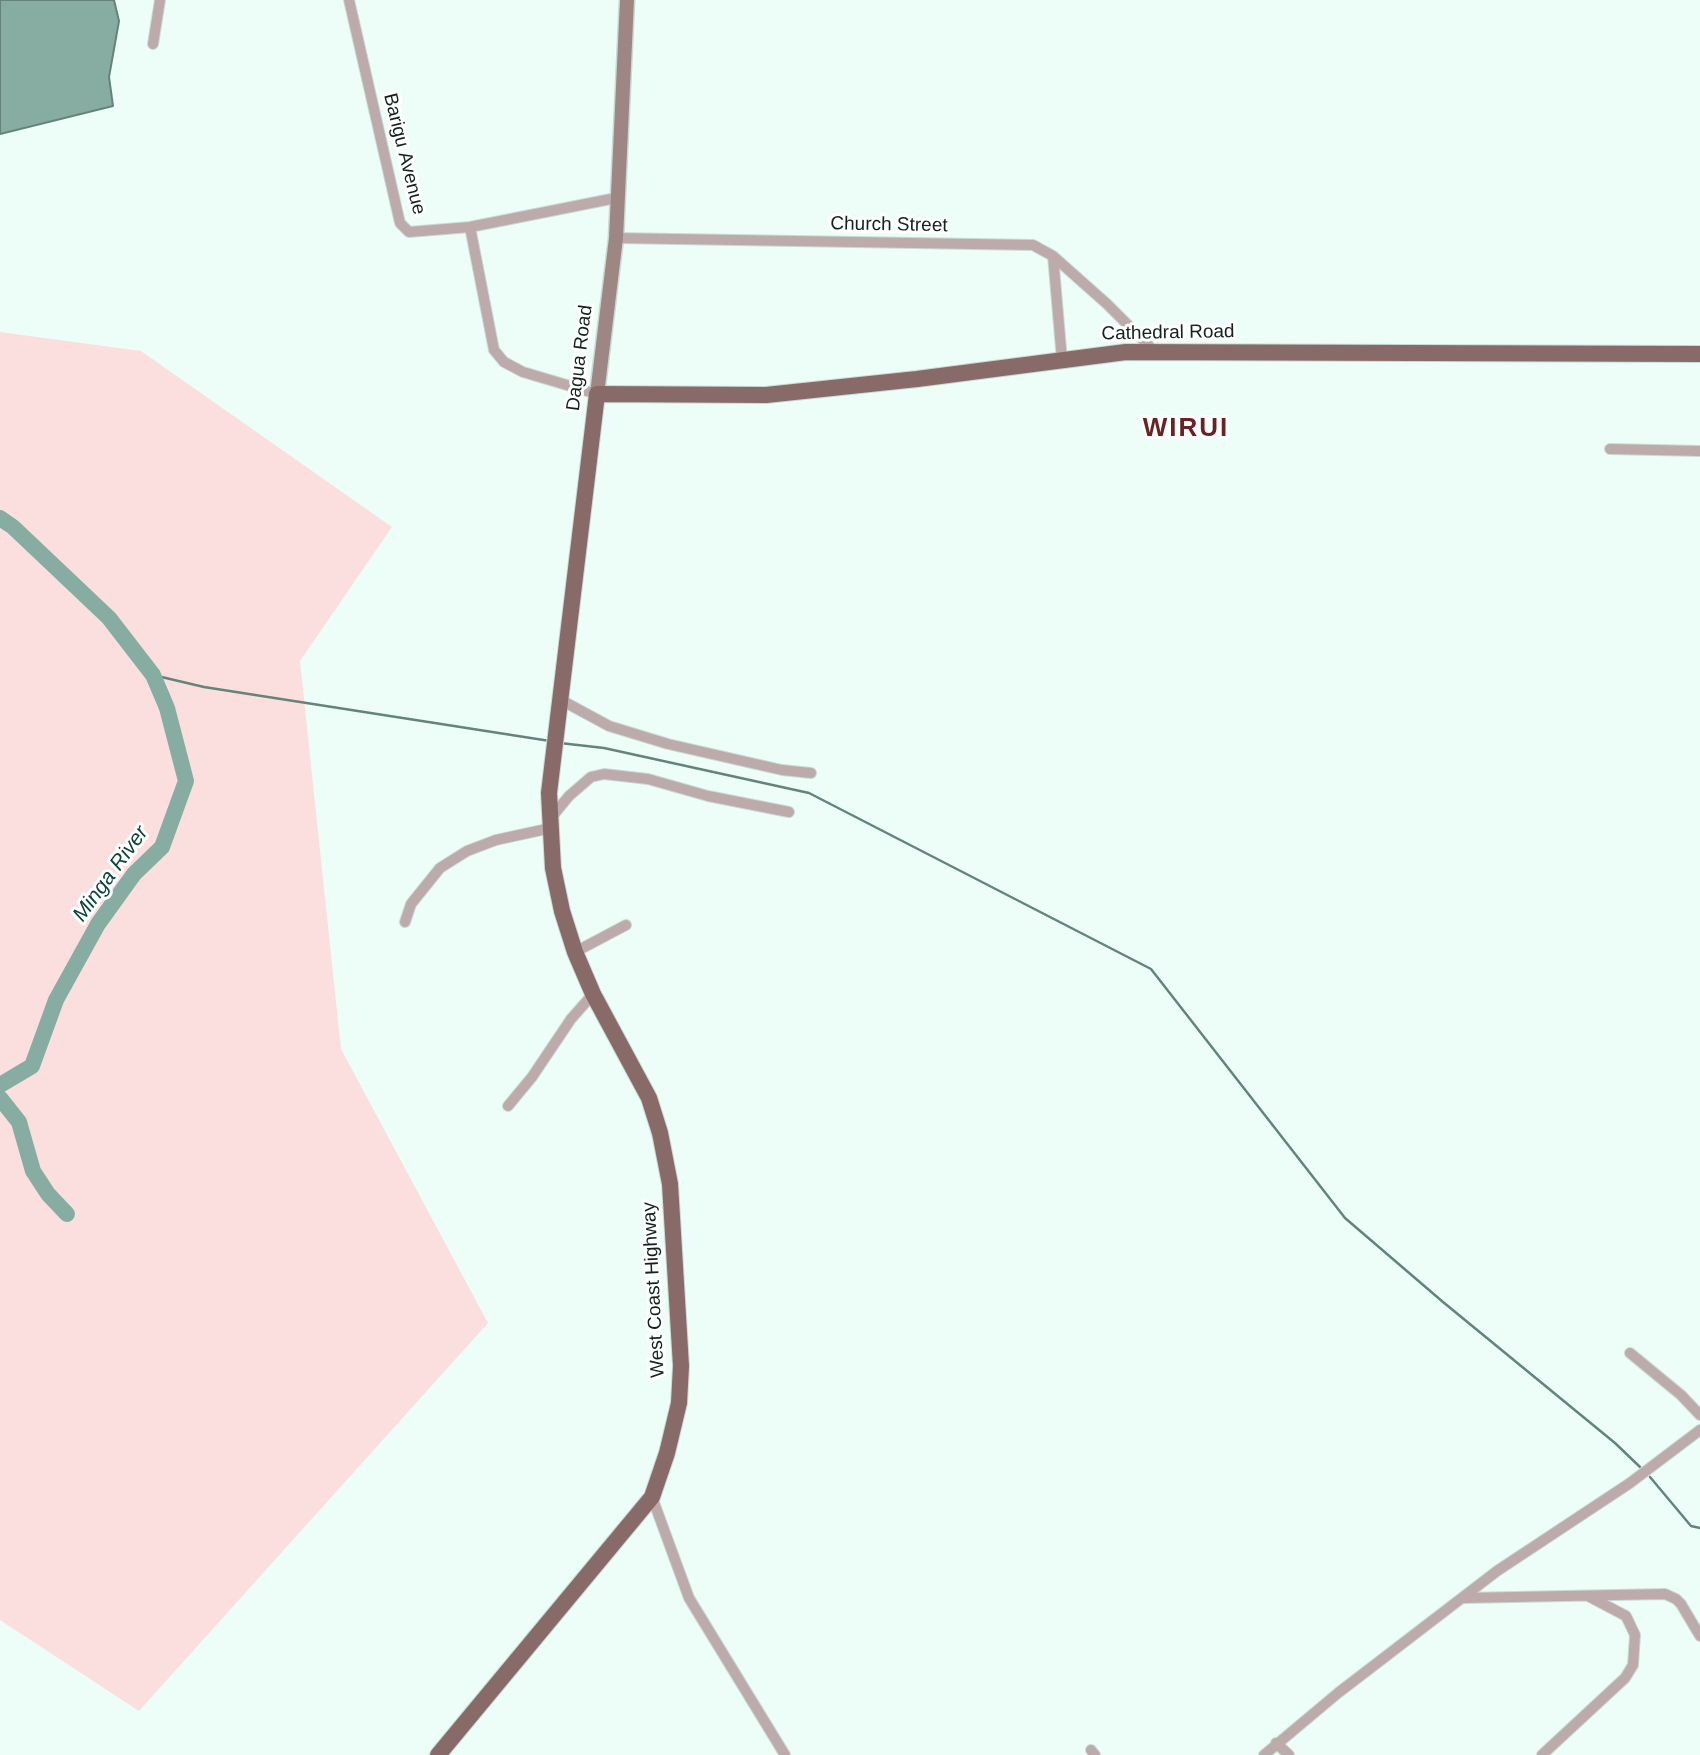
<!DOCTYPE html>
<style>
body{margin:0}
canvas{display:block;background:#edfef9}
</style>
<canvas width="1700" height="1755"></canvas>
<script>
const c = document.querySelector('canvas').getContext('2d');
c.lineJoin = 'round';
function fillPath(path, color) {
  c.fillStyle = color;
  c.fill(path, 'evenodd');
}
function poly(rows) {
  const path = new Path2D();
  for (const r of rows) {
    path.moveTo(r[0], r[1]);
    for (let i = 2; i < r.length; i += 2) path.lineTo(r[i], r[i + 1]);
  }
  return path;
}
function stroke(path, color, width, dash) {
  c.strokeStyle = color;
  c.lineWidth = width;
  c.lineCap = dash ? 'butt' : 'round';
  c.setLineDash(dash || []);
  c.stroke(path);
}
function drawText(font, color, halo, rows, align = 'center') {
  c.font = font + ' Helvetica,sans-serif';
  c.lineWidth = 6;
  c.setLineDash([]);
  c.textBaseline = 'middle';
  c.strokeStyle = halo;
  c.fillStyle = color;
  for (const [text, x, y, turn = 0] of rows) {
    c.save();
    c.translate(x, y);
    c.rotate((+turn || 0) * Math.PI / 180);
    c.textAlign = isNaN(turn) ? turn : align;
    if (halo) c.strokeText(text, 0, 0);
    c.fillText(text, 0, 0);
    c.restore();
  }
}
const green = poly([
 [0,332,141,351,392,527,300,661,341,1049,488,1323,139,1711,0,1620]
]);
const water = poly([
 [0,0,114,0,119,21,109,77,113,106,0,134,0,0]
]);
const stream = poly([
 [153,675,204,687,550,741],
 [560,743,604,748,809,793,1151,969,1345,1218,1443,1302,1615,1443,1640,1467],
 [1650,1477,1691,1526,1700,1528]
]);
const river = poly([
 [0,518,13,527,109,618,153,675,167,708,186,781,162,847,134,874,98,924,56,1000,32,1066,0,1085],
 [0,1098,19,1122,33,1171,48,1194,67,1214]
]);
const street = poly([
 [349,0,400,223,409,232,470,227,616,198],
 [153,44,160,0],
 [470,227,494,350,504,362,523,372,597,394],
 [616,238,1033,245,1053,256,1062,360],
 [1053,256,1107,304,1154,351],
 [1610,449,1700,451],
 [561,700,609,726,668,744,782,770,811,773],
 [550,819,569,796,591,777,604,774,648,779,708,796,789,812],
 [405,922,411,904,440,868,467,851,496,840,551,828],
 [575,952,626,925],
 [508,1106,532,1077,571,1019,593,994],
 [1630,1353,1681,1395,1700,1415],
 [652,1497,689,1598,785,1755],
 [1464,1598,1665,1594,1676,1599,1681,1604,1700,1636],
 [1276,1743,1289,1755],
 [1091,1750,1095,1755],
 [1264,1755,1338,1693,1497,1571,1630,1483,1700,1430],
 [1542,1755,1625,1678,1633,1665,1635,1635,1626,1616,1590,1597]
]);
const secondary = poly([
 [597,394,616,238,627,0]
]);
const primary = poly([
 [438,1755,652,1497,667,1453,679,1403,681,1366,670,1184,660,1133,649,1098,593,994,575,952,562,911,553,868,549,793,597,394,766,395,917,379,1126,352,1700,354]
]);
const streetNames = [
 ["Barigu Avenue",404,154,76],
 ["Church Street",889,225,1],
 ["Cathedral Road",1168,333,-1],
 ["Dagua Road",580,358,-83],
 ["West Coast Highway",654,1290,-93]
];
const waterNames = [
 ["Minga River",111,874,-54]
];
const districtNames = [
 ["WIRUI",1186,429]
];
fillPath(green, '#fbdfde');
fillPath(water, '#87ada3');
stroke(water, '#64847b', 2);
stroke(stream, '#64847b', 2.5);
stroke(river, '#87ada3', 16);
stroke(street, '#cadbd6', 12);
stroke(secondary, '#cadbd6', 17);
stroke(primary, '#cadbd6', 18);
stroke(street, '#bcabaa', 10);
stroke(secondary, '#9e8684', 14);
stroke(primary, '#886b69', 16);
drawText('19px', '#12231f', '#fff', streetNames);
drawText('italic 21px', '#094339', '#fff', waterNames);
c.letterSpacing = '2px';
drawText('bold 26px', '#692325', '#fff', districtNames);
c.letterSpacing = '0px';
</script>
